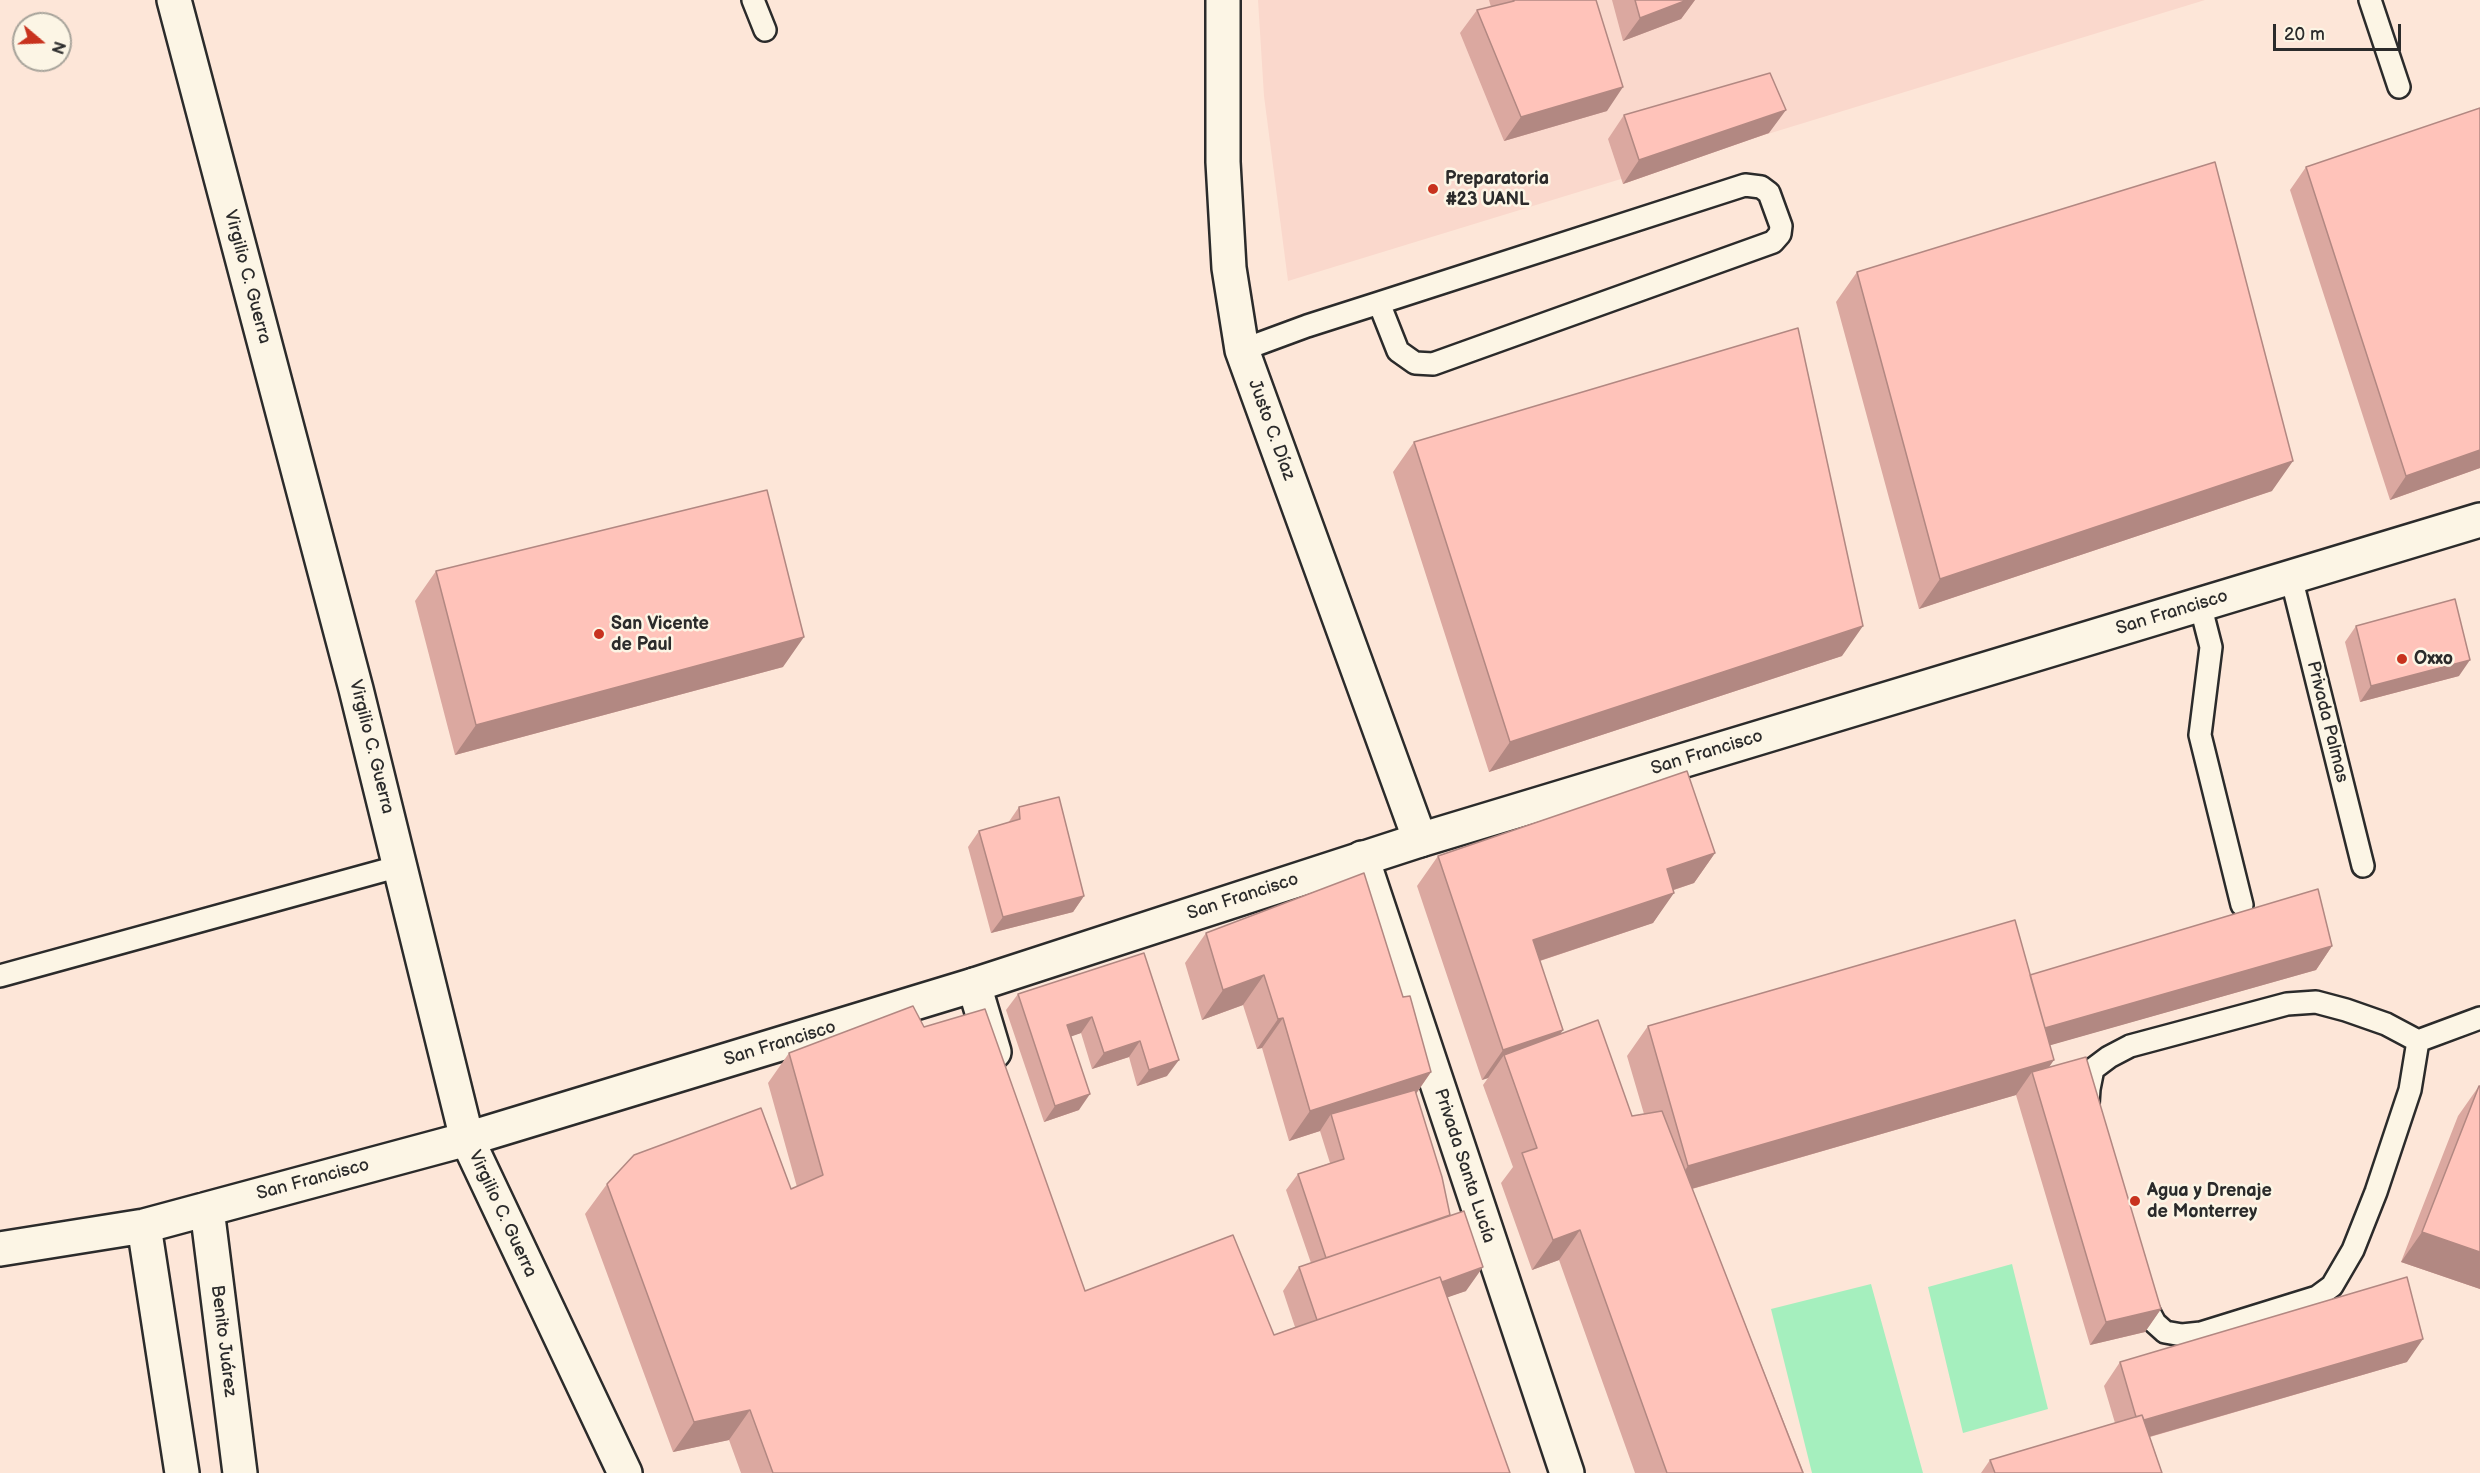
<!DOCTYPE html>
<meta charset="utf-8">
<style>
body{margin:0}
#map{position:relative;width:2480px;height:1473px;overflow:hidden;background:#fde6d8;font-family:"Balsamiq Sans",sans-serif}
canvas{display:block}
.north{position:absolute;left:12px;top:12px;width:60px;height:60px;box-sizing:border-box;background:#fcf5e5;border:2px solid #a8a49b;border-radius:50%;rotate:109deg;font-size:16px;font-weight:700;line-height:24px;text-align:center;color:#2b2b2b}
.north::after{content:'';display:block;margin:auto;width:21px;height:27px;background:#c8321e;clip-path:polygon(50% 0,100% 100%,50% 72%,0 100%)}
.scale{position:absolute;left:2273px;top:24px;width:128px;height:27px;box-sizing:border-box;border:3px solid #2b2b2b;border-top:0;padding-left:8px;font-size:18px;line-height:21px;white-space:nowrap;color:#2b2b2b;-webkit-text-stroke:4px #fcf5e5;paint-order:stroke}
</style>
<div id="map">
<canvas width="2480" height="1473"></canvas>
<div class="north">N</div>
<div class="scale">20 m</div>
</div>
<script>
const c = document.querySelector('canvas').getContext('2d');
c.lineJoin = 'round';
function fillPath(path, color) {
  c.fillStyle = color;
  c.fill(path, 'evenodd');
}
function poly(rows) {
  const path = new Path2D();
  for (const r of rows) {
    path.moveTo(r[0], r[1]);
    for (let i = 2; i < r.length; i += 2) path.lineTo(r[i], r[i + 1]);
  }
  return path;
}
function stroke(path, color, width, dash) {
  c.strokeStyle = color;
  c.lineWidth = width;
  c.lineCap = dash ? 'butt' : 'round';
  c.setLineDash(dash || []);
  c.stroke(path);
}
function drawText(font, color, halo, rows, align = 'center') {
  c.font = font + ' "Balsamiq Sans",sans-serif';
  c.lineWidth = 5;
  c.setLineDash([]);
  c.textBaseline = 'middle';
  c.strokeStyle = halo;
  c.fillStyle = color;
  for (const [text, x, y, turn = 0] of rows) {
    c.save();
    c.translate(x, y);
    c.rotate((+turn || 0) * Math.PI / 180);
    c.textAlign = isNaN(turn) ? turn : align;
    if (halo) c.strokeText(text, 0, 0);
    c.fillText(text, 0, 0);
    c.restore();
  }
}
const built = poly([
 [1258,0,2205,0,1288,281,1264,96]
]);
const green = poly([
 [2012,1264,2048,1409,1963,1433,1928,1287],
 [1871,1284,1923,1473,1812,1473,1771,1309]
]);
const service = poly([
 [753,0,765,30],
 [2370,0,2399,87],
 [1242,350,1307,326,1379,303,1745,185,1761,187,1769,193,1781,226,1780,234,1773,242,1433,364,1415,363,1398,351,1379,303],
 [2291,577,2363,866],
 [2200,604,2211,647,2200,735,2242,905],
 [0,976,400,866],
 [2088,1104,2089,1089,2093,1069,2109,1057,2130,1046,2287,1004,2316,1002,2346,1010,2386,1024,2418,1041,2480,1018],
 [2143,1295,2147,1308,2155,1323,2165,1332,2182,1335,2201,1333,2317,1297,2332,1286,2353,1250,2376,1192,2410,1090,2418,1041]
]);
const minor = poly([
 [174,0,356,689,467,1139,625,1473],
 [1223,0,1223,162,1229,268,1242,350,1420,840],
 [1362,858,1567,1473],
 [974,985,994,1052]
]);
const tertiary = poly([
 [207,1209,240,1473],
 [144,1226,182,1473],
 [0,1249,144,1226,467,1139,974,985,1420,840,2480,520]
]);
const wall = poly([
 [1489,0,1596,0,1607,111,1504,141,1460,33,1477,10,1491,7],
 [1612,0,1695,0,1681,19,1623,41],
 [1624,115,1769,133,1623,184,1608,139],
 [2306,167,2480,468,2390,500,2290,190],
 [1857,272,2272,491,1919,609,1836,302],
 [1414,442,1842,656,1489,772,1393,472],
 [436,571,783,667,455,755,415,601],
 [2356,626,2459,676,2360,702,2345,642],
 [1019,807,1084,896,1073,912,991,933,968,847,979,831,1008,823],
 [1715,853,1694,883,1674,890,1653,923,1540,961,1563,1030,1560,1034,1632,1116,1644,1114,1627,1056,1648,1026,2030,975,2332,946,2316,970,2050,1045,2049,1067,2161,1309,2145,1332,2090,1345,2016,1095,1692,1189,1804,1473,1635,1473,1559,1260,1532,1270,1501,1183,1513,1167,1483,1085,1488,1078,1482,1080,1417,886,1438,856],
 [1206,933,1403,997,1431,1072,1416,1094,1466,1291,1447,1297,1510,1473,741,1473,729,1440,673,1452,585,1214,607,1184,791,1189,797,1187,768,1083,789,1053,924,1027,1085,1291,1274,1335,1295,1327,1283,1291,1299,1267,1311,1263,1286,1190,1298,1174,1330,1163,1320,1131,1289,1141,1262,1048,1257,1049,1243,1005,1202,1020,1185,963],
 [1144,953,1167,1076,1137,1086,1129,1057,1092,1069,1081,1033,1071,1036,1079,1110,1044,1122,1006,1010,1018,994],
 [2479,1086,2480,1086,2480,1289,2401,1262,2458,1116],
 [2120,1362,2407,1362,2150,1437,2162,1473,1981,1473,1990,1460,2115,1423,2104,1386]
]);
const shadedWall = poly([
 [1687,0,1695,0,1681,19,1623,41,1640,18],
 [1623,87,1607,111,1504,141,1521,117],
 [1786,110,1769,133,1623,184,1639,160],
 [2480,450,2480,468,2390,500,2406,476],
 [2293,461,2272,491,1919,609,1940,579],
 [1863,626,1842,656,1489,772,1510,742],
 [804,637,783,667,455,755,476,725],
 [2470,660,2459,676,2360,702,2371,686],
 [1715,853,1694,883,1646,899,1667,869],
 [1674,893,1653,923,1512,970,1533,940],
 [1084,896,1073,912,991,933,1003,917],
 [2332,946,2316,970,2023,1053,2040,1029],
 [1264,975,1243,1005,1202,1020,1223,990],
 [1092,1017,1081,1033,1056,1042,1067,1025],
 [1283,1018,1262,1048,1257,1049,1278,1019],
 [1563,1030,1542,1060,1504,1055,1488,1078,1482,1080,1503,1050],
 [1140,1041,1129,1057,1092,1069,1104,1053],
 [1179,1060,1167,1076,1137,1086,1149,1070],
 [2054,1060,2036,1086,2032,1072,2016,1095,1667,1196,1688,1166],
 [1431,1072,1410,1102,1331,1114,1320,1131,1289,1141,1310,1111],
 [1090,1094,1079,1110,1044,1122,1055,1106],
 [1580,1230,1559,1260,1532,1270,1553,1240],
 [2422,1232,2480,1252,2480,1289,2401,1262],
 [1483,1267,1466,1291,1302,1348,1318,1324],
 [2161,1309,2145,1332,2090,1345,2106,1322],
 [2423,1339,2407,1362,2121,1445,2138,1422],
 [750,1410,729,1440,673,1452,694,1422]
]);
const building = poly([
 [1513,0,1596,0,1623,87,1521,117,1477,10,1514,1,1513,0],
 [1635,0,1687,0,1640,18,1635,0],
 [1770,73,1786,110,1639,160,1624,115,1770,73],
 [2480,108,2480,450,2406,476,2306,167,2480,108],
 [2215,162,2293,461,1940,579,1857,272,2215,162],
 [1798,328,1863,626,1510,742,1414,442,1798,328],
 [767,490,804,637,476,725,436,571,767,490],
 [2455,599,2470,660,2371,686,2356,626,2455,599],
 [1687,771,1715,853,1667,869,1674,893,1533,940,1563,1030,1503,1050,1438,856,1687,771],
 [1059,797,1084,896,1003,917,979,831,1020,819,1019,807,1059,797],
 [1364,873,1403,997,1410,996,1431,1072,1310,1111,1283,1018,1278,1019,1264,975,1223,990,1206,933,1364,873],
 [2318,889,2332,946,2045,1028,2030,975,2318,889],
 [2015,920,2054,1060,1688,1166,1648,1026,2015,920],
 [1144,953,1179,1060,1149,1070,1140,1041,1104,1053,1092,1017,1067,1025,1090,1094,1055,1106,1018,994,1144,953],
 [913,1006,924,1027,985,1009,1085,1291,1233,1235,1274,1335,1440,1277,1510,1473,773,1473,750,1410,694,1422,607,1184,634,1155,761,1108,791,1189,823,1175,789,1053,913,1006],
 [1598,1020,1632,1116,1662,1111,1803,1473,1667,1473,1580,1230,1553,1240,1522,1153,1537,1148,1504,1055,1598,1020],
 [2086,1057,2161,1309,2106,1322,2032,1072,2086,1057],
 [2479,1086,2480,1086,2480,1252,2422,1232,2479,1086],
 [1415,1090,1442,1177,1450,1215,1326,1258,1298,1174,1344,1159,1331,1114,1415,1090],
 [1464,1211,1483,1267,1442,1282,1440,1277,1317,1320,1299,1267,1464,1211],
 [2407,1277,2423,1339,2144,1420,2142,1415,2136,1417,2120,1362,2407,1277],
 [2142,1415,2162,1473,1995,1473,1990,1460,2142,1415]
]);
const markers = [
 [1433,189,6,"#c8321e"],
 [599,634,6,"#c8321e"],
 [2402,659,6,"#c8321e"],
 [2135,1201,6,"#c8321e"]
];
const poiNames = [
 ["Preparatoria",1445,179],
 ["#23 UANL",1445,200],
 ["San Vicente",611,624],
 ["de Paul",611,645],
 ["Oxxo",2414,659],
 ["Agua y Drenaje",2147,1191],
 ["de Monterrey",2147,1212]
];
const streetNames = [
 ["Virgilio C. Guerra",247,277,75],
 ["Justo C. Díaz",1271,430,70],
 ["San Francisco",2172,613,-17],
 ["Privada Palmas",2327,722,76],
 ["Virgilio C. Guerra",371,747,76],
 ["San Francisco",1707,753,-17],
 ["San Francisco",1243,897,-18],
 ["San Francisco",780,1044,-17],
 ["Privada Santa Lucía",1464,1166,72],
 ["San Francisco",313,1180,-15],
 ["Virgilio C. Guerra",502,1214,65],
 ["Benito Juárez",223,1341,83]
];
fillPath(built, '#fad8cc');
fillPath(green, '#a5efbe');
stroke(service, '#2b2b2b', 26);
stroke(minor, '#2b2b2b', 38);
stroke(tertiary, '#2b2b2b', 38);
stroke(service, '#fcf5e5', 21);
stroke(minor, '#fcf5e5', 33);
stroke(tertiary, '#fcf5e5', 33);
fillPath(wall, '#dba8a0');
fillPath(shadedWall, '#b28882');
fillPath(building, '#ffc3ba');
stroke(building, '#b28882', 1.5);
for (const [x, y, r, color] of markers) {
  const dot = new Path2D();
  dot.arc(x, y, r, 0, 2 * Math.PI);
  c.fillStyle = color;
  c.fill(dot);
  stroke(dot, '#fcf5e5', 2);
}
drawText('bold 18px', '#2b2b2b', '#fcf5e5', poiNames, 'left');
drawText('18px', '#2b2b2b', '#fcf5e5', streetNames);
</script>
